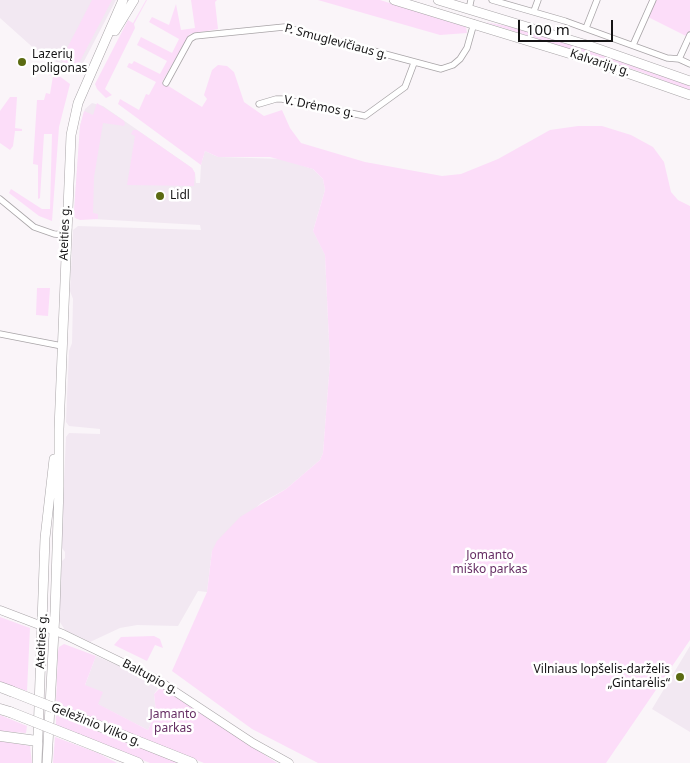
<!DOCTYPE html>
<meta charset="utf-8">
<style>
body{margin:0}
#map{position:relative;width:690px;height:763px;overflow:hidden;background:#faf5f9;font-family:"Noto Sans",sans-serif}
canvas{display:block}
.scale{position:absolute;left:518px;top:20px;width:95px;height:22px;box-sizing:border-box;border:2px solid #151415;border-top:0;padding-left:6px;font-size:15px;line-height:18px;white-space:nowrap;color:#151415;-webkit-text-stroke:4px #fff;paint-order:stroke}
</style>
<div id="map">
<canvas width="690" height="763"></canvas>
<div class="scale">100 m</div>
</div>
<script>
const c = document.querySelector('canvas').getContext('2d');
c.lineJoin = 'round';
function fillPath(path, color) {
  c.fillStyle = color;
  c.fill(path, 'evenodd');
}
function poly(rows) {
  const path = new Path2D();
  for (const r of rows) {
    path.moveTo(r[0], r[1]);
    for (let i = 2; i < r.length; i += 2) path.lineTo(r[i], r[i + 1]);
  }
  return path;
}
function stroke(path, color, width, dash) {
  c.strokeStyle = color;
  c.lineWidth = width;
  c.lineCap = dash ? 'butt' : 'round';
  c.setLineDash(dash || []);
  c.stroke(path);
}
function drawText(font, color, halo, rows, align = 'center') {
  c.font = font + ' "Noto Sans",sans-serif';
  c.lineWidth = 5;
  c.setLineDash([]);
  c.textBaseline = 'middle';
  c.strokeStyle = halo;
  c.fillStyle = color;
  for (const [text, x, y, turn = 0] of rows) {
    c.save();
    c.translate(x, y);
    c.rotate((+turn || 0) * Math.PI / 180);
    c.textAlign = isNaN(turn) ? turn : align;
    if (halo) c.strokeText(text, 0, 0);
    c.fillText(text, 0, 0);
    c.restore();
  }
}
const built = poly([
 [0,0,116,0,81,67,74,71,38,52,0,18],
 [92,103,103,106,192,168,195,173,196,183,200,183,201,165,205,151,218,157,283,159,313,169,323,179,325,190,313,231,325,255,330,362,323,453,320,460,286,489,261,503,212,551,207,592,198,591,178,626,137,625,120,628,90,642,65,630,58,619,62,561,65,558,65,552,61,547,66,437,69,433,100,434,100,429,69,426,66,422,69,351,72,343,73,299,70,291,73,230,78,226,201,230,200,225,75,218,74,212,80,126,85,109],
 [690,646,690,732,652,709],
 [96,656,135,673,159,687,154,694,156,712,148,730,97,704,85,685]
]);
const green = poly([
 [92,0,112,0,78,65,69,67,61,60],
 [146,0,147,0,134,24,135,28,105,89,112,95,106,98,97,89,95,84,128,20,133,23],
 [191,0,217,0,215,2,218,29,190,34,162,82,202,107,207,99,204,95,212,70,218,65,227,66,234,72,244,102,264,116,282,110,290,128,301,143,365,162,442,176,461,174,498,159,550,130,578,126,602,126,631,135,653,147,664,162,671,192,678,200,690,206,690,640,606,763,318,763,252,729,172,671,207,592,212,551,217,541,240,517,286,489,320,460,323,453,330,362,325,255,313,231,325,190,323,179,313,169,270,157,218,157,205,151,201,165,118,104,120,99,139,110,146,94,149,95,156,82,127,67,129,63,132,64,134,61,160,74,167,61,137,45,141,37,172,53,179,39,149,22,152,17,169,25,176,4,181,30,195,28],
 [318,0,380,0,466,27,467,33,440,35],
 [649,0,690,0,690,38,644,15],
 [485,22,512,27,576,46,690,85,690,91,641,72],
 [50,69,70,84,59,127,52,221,39,216,9,193,11,189,42,209,50,209,52,134,44,134,40,198,38,199,38,165,33,164,37,100,44,100,46,93,50,94,53,76,49,75],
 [10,97,17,97,15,128,22,129,22,131,15,131,13,146,10,150,0,143,0,111],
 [97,103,124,121,125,124,124,126,103,123,94,177,93,213,98,214,98,219,80,220,75,218,74,212,80,126,84,111,93,115],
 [133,130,137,130,192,168,195,173,194,186,127,185,135,136,131,134],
 [37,288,50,288,48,316,36,315],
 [0,617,30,628,27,691,0,683],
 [154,636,160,639,163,648,155,645,147,661,114,645,121,637],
 [64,644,96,656,85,685,103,692,98,704,148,730,156,712,154,694,161,687,277,763,204,763,56,703,58,651,59,647],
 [0,715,27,726,26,733,0,731],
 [56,715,181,763,150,763,56,725],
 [55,737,98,753,117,763,53,763],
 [0,741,30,746,32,763,0,763]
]);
const street = poly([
 [492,0,565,21,667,58,679,59,690,64],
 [469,9,471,0],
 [534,11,538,0],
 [586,28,597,0],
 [633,45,653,0],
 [679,59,690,35],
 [166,83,190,39,195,36,284,27,441,69,453,65,460,59,467,48,474,23],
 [259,104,276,99,282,99,365,116,405,87,414,63],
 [0,199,34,227,54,234,65,235],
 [0,334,62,346]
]);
const secondary = poly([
 [0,610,63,634,156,679,253,743,289,763]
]);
const primary = poly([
 [394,0,584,58,690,95],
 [438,0,590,46,690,81],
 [115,31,134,0],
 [37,763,45,538,54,459],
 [47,763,55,612,59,487,59,429,71,135,78,103,123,0]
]);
const highway = poly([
 [0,687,11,691],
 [0,709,10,712],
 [79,718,192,763],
 [0,736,37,741],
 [78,739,138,763]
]);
const highwayBridge = poly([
 [11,691,79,718],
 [10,712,78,739]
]);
const markers = [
 [22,62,5,"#5b6a12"],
 [160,196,5,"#5b6a12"],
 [680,677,5,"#5b6a12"]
];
const streetNames = [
 ["P. Smuglevičiaus g.",336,42,15],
 ["Kalvarijų g.",600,63,18],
 ["V. Drėmos g.",319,107,11],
 ["Ateities g.",65,233,-88],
 ["Ateities g.",42,641,-87],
 ["Baltupio g.",150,677,28],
 ["Geležinio Vilko g.",96,725,22]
];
const poiNames = [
 ["Lazerių",32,55],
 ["poligonas",32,69],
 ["Lidl",170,196],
 ["Vilniaus lopšelis-darželis",670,670,"right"],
 ["„Gintarėlis“",670,684,"right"]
];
const parkNames = [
 ["Jomanto",490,556],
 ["miško parkas",490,570],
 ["Jamanto",173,715],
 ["parkas",173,729]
];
fillPath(built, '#f2e8f2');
fillPath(green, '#fcddf9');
stroke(street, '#a8a4a7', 7);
stroke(secondary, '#a8a4a7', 9);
stroke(primary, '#a8a4a7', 10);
stroke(highway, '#a8a4a7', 11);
stroke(street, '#fff', 5.5);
stroke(secondary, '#fff', 8);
stroke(primary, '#fff', 9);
stroke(highway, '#fff', 10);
stroke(highwayBridge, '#a8a4a7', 11, []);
stroke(highwayBridge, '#fff', 10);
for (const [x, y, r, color] of markers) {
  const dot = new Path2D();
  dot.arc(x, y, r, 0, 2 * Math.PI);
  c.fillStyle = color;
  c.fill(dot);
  stroke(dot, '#fff', 2);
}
drawText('12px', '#151415', '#fff', streetNames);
drawText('12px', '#151415', '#fff', poiNames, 'left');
drawText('12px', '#652d63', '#fff', parkNames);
</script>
